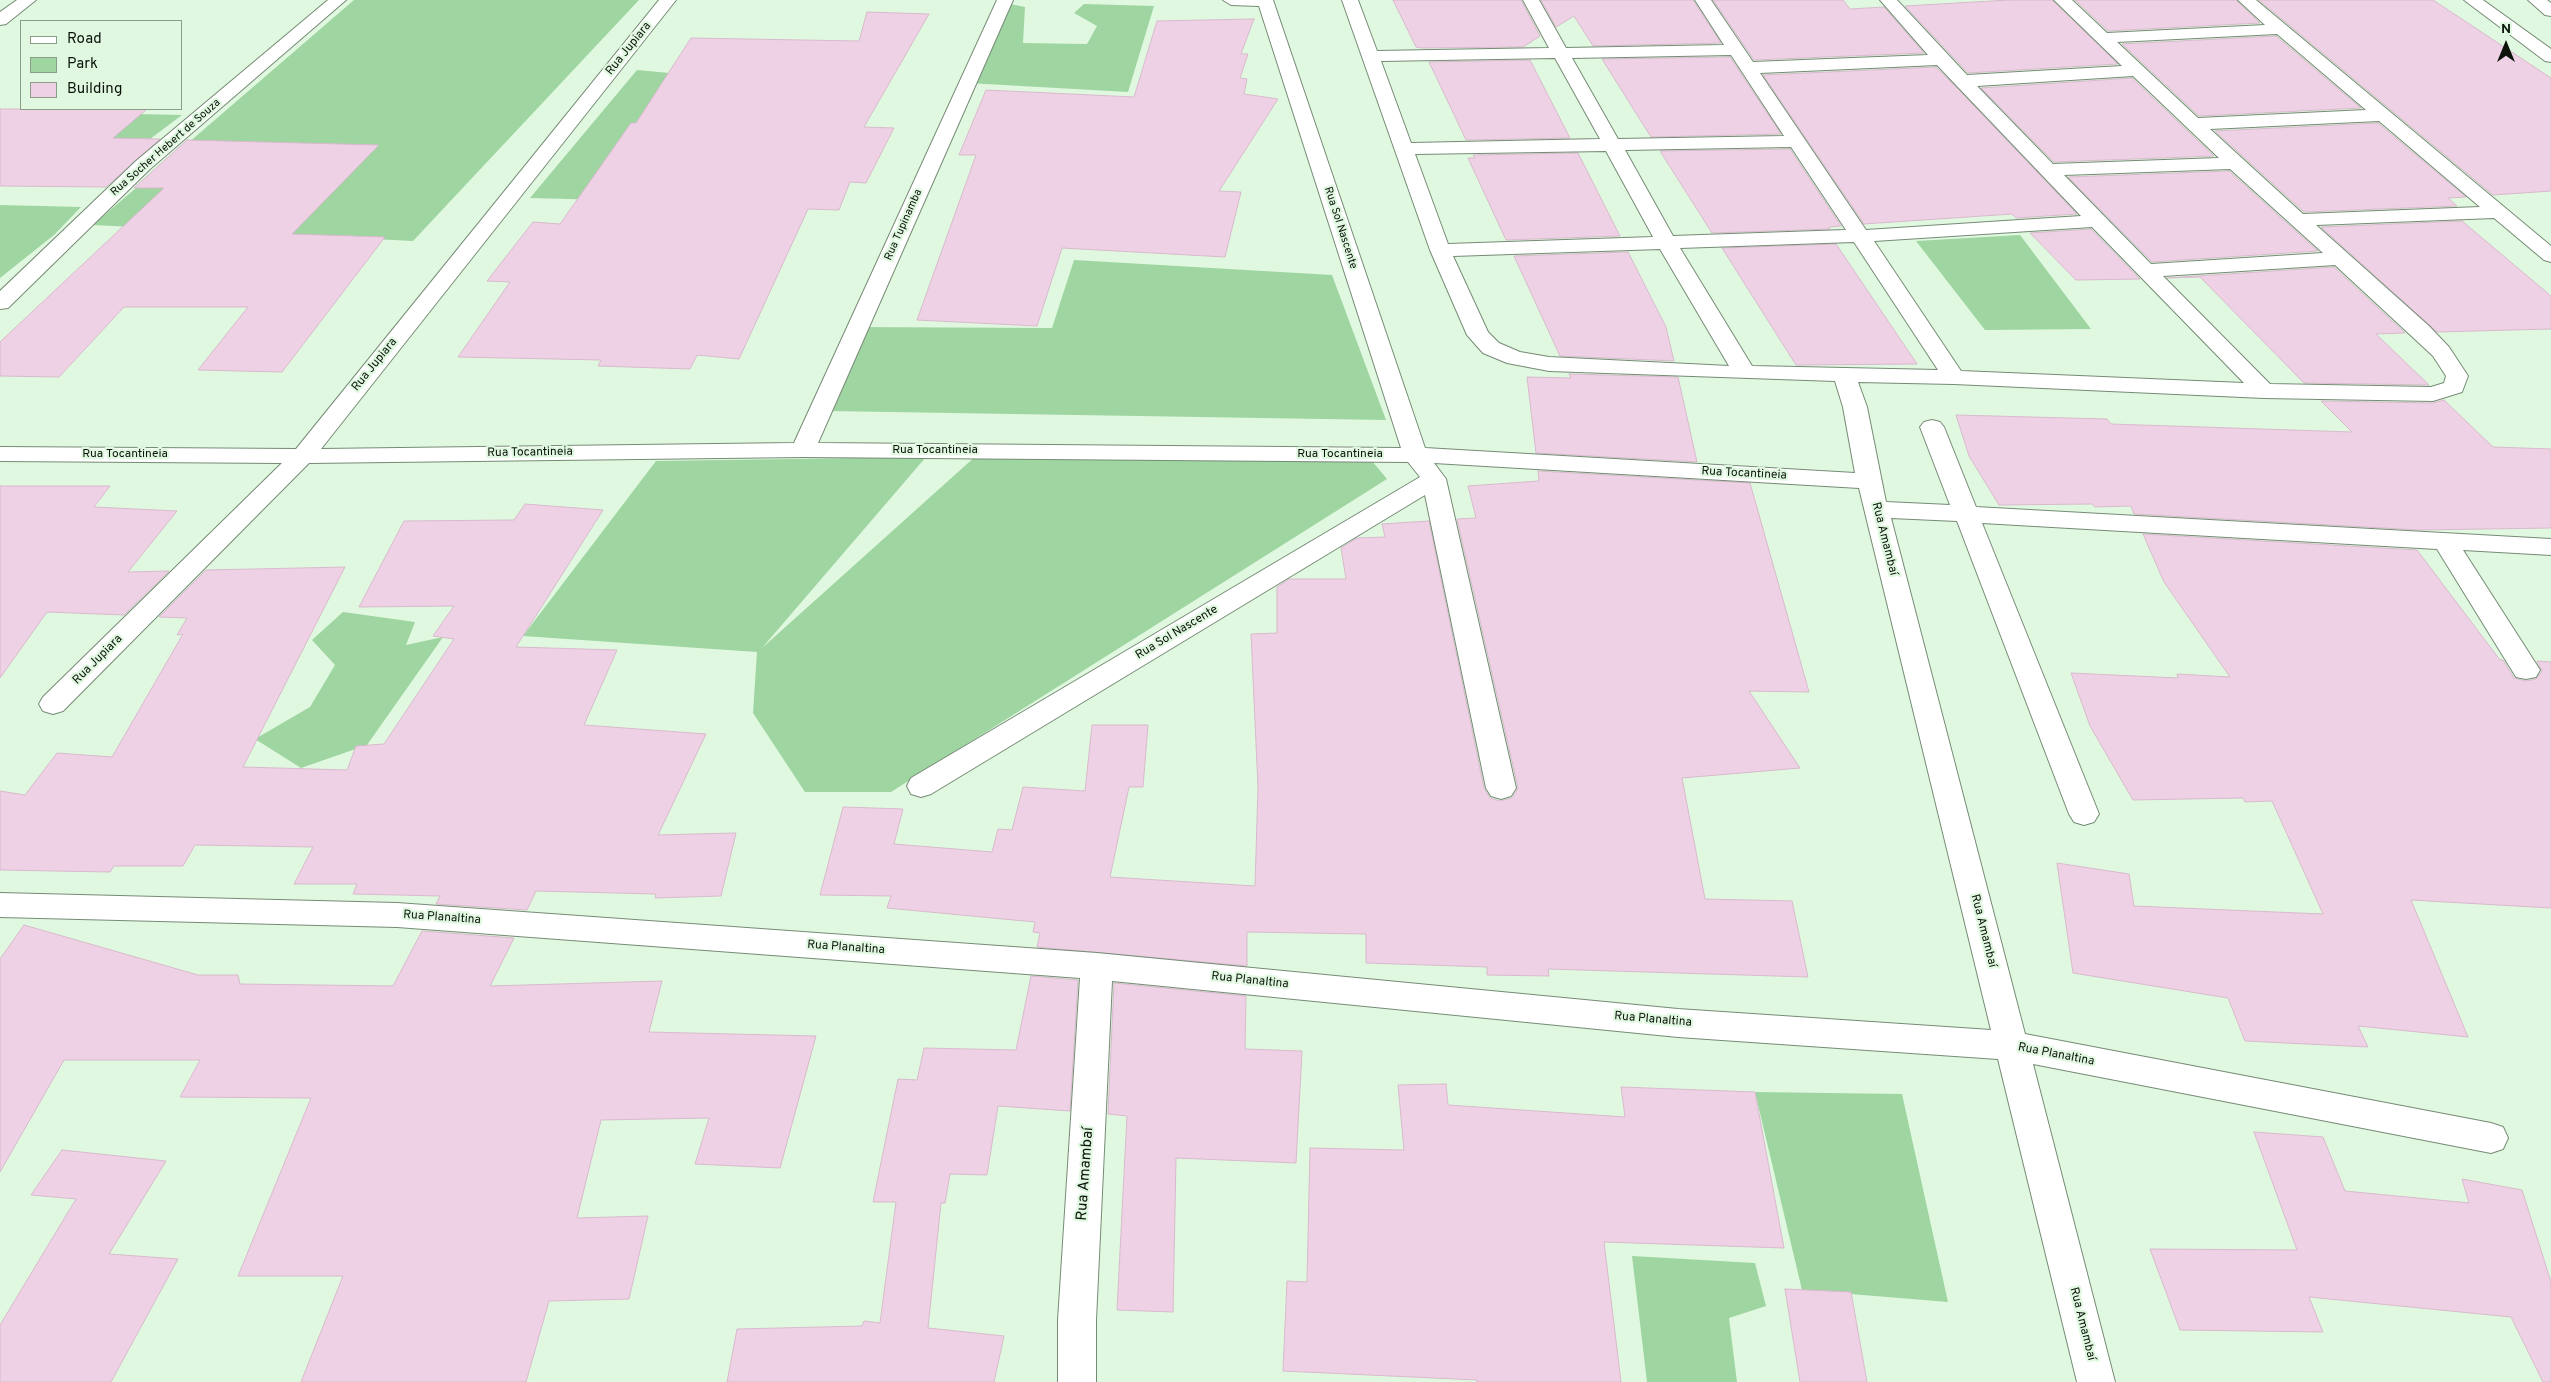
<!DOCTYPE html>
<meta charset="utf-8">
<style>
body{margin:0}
#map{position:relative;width:2551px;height:1382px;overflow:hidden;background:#e0f8e0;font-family:Overpass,sans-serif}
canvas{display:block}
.legend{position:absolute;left:20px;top:20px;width:162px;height:90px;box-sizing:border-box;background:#e0f8e0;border:1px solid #8b9c8b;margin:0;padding:6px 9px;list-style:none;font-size:15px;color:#0b130b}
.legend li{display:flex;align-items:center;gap:10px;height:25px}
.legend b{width:25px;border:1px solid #8b9c8b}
.north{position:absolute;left:2481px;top:20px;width:50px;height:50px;-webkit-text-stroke:4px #e0f8e0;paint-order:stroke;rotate:0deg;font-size:14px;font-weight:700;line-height:20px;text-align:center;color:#0b130b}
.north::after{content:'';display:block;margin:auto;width:18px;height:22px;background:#0b130b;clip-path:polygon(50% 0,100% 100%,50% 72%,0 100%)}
</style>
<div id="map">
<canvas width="2551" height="1382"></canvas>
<ul class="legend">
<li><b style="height:6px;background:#fff"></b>Road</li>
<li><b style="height:14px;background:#9fd5a1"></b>Park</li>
<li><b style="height:14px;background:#eed1e4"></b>Building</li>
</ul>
<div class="north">N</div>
</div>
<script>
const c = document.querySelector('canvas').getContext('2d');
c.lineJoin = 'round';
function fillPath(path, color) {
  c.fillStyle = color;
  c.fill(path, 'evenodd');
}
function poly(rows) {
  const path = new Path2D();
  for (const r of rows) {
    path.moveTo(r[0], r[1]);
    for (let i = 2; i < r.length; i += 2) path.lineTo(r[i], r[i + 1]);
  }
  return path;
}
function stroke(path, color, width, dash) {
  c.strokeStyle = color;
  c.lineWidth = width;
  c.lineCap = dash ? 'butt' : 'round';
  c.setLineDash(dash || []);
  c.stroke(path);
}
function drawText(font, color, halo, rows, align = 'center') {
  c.font = font + ' Overpass,sans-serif';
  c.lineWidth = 4.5;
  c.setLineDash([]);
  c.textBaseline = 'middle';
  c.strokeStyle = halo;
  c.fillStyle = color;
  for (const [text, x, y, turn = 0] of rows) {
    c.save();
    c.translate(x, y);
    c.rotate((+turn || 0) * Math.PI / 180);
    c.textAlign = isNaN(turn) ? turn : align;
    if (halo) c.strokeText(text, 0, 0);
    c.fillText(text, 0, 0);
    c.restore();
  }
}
const green = poly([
 [354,0,639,0,413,241,93,225],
 [1010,4,1025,7,1023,43,1087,44,1097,26,1074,13,1084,4,1154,6,1128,92,968,83],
 [637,70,680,74,682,202,530,198],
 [90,113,182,115,122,160],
 [0,205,81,207,54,235,0,278],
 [2020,235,2091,329,1985,330,1916,241],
 [1074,260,1332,275,1386,420,827,411,851,327,1052,328],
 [977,455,1367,455,1387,479,891,792,805,792,753,713,757,652,523,636,656,461,926,457,762,648],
 [343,612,415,622,406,645,443,637,367,745,301,768,255,739,310,707,335,665,312,640],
 [1755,1092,1902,1094,1948,1302,1802,1290],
 [1632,1256,1755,1263,1766,1306,1729,1318,1737,1382,1647,1382]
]);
const building = poly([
 [1393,0,1521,0,1540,36,1523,47,1422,48,1416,47,1393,0],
 [1541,0,1693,0,1721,43,1593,46,1574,16,1556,27,1541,0],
 [1713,0,1843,0,1850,9,1884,7,1924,53,1754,60,1713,0],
 [2009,0,2052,0,2118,64,1968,73,1905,6,2009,0],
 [2075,0,2236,0,2260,23,2108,31,2075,0],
 [2259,0,2433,0,2551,78,2551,191,2493,195,2259,0],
 [867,12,929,14,864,127,894,128,866,183,850,182,839,210,808,209,739,359,697,355,690,369,598,366,601,360,458,357,510,282,487,281,533,222,560,224,631,123,636,123,691,38,859,41,867,12],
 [1254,19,1241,54,1248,54,1240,78,1247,79,1244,94,1278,99,1219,191,1241,192,1225,257,1062,248,1037,326,917,320,976,155,959,155,986,90,1134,97,1157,21,1254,19],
 [2276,36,2361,108,2199,116,2122,44,2276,36],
 [1730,57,1781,134,1651,137,1602,59,1730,57],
 [1530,60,1570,138,1466,140,1429,62,1530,60],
 [1936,67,1955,86,2077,214,2016,218,2012,214,1864,224,1763,75,1936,67],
 [2132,78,2214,156,2054,162,1981,88,2132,78],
 [0,109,147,109,113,138,160,139,106,187,0,186,0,109],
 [2378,123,2466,197,2448,198,2457,206,2304,212,2215,131,2378,123],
 [187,140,379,145,292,234,385,237,282,372,198,370,248,307,124,307,59,377,0,376,0,342,164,188,134,188,187,140],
 [1790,149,1841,226,1829,227,1830,229,1712,233,1660,151,1790,149],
 [1578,153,1620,236,1506,240,1468,158,1475,158,1473,155,1578,153],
 [2229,171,2318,251,2152,262,2068,177,2229,171],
 [2462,221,2551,296,2551,329,2437,332,2321,227,2462,221],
 [2091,229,2140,279,2076,280,2030,233,2091,229],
 [1836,244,1917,364,1796,365,1722,248,1836,244],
 [1628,252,1666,327,1674,361,1560,356,1514,256,1628,252],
 [2334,267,2405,333,2376,334,2429,385,2304,383,2200,277,2167,278,2334,267],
 [1569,374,1678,377,1697,462,1536,453,1527,377,1571,378,1569,374],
 [2444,400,2493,447,2551,449,2551,528,2419,530,2134,514,2131,506,2095,507,2092,504,1999,505,1969,456,1956,415,2107,419,2111,424,2352,432,2321,401,2433,403,2444,400],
 [1538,471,1750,483,1809,692,1749,691,1800,768,1682,778,1705,899,1792,901,1808,977,1548,969,1549,976,1487,975,1487,967,1366,963,1366,934,1247,932,1247,966,1037,947,1040,933,1033,932,1035,922,887,908,891,896,820,895,843,807,903,809,894,844,992,852,998,829,1012,830,1023,787,1085,791,1092,725,1148,725,1143,787,1129,787,1110,877,1255,886,1258,787,1251,634,1277,633,1277,587,1289,579,1346,579,1341,548,1357,538,1385,537,1382,524,1429,521,1484,788,1490,798,1500,801,1512,798,1518,788,1457,519,1476,518,1468,486,1539,481,1538,471],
 [0,486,110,486,94,507,177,511,128,572,169,571,124,615,47,612,0,678,0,486],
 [525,504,603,510,516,647,617,650,584,725,706,734,658,835,736,833,721,896,655,898,656,894,536,891,527,910,436,904,440,896,353,894,357,884,294,884,313,847,195,845,183,866,114,866,110,872,0,870,0,791,25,795,57,753,112,757,183,634,177,635,187,618,159,617,206,570,345,567,243,767,347,770,356,746,384,744,454,639,433,636,454,606,359,607,404,521,514,520,525,504],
 [2143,534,2417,550,2500,660,2503,660,2514,678,2526,681,2536,679,2542,671,2537,661,2551,662,2551,908,2411,900,2468,1037,2358,1026,2368,1047,2245,1041,2228,998,2073,973,2057,863,2129,874,2134,906,2323,914,2272,801,2245,802,2243,798,2133,800,2090,726,2071,673,2178,678,2177,674,2230,677,2164,582,2143,534],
 [24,925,198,975,238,975,240,984,393,986,422,931,514,938,490,986,662,981,649,1032,816,1036,780,1168,695,1164,709,1118,601,1120,577,1218,648,1216,629,1299,549,1301,526,1382,301,1382,343,1276,238,1276,311,1098,180,1097,200,1060,64,1060,0,1172,0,959,24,925],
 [1031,976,1078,980,1070,1111,998,1106,987,1175,950,1174,945,1203,941,1203,928,1328,1004,1336,994,1382,727,1382,737,1329,862,1326,864,1321,880,1323,896,1202,873,1202,898,1079,917,1080,924,1048,1016,1050,1031,976],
 [1114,983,1246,996,1245,1049,1302,1051,1296,1163,1176,1158,1173,1312,1117,1310,1127,1116,1108,1114,1114,983],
 [1446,1084,1448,1105,1625,1117,1621,1087,1755,1092,1784,1248,1604,1242,1621,1382,1477,1382,1477,1380,1283,1371,1287,1281,1307,1282,1310,1148,1404,1150,1398,1085,1446,1084],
 [2254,1132,2323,1137,2345,1191,2469,1203,2462,1179,2522,1190,2551,1282,2551,1382,2543,1382,2511,1317,2309,1297,2323,1332,2180,1330,2150,1249,2297,1250,2254,1132],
 [62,1150,166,1161,109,1254,178,1259,111,1382,0,1382,0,1325,76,1199,31,1195,62,1150],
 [1785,1289,1851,1292,1867,1382,1800,1382,1785,1289]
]);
const minor = poly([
 [17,0,36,0,6,24,0,25,0,12,17,0],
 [328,0,346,0,150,169,8,308,0,309,0,291,136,161,328,0],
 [659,0,676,0,321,449,794,443,997,0,1013,0,818,443,1401,448,1259,6,1231,5,1223,0,1273,0,1425,448,1855,473,1843,407,1835,381,1549,371,1507,363,1483,353,1467,335,1430,250,1342,0,1358,0,1377,51,1549,48,1523,0,1539,0,1566,48,1724,45,1695,0,1711,0,1753,62,1928,55,1880,0,1897,0,1967,75,2122,66,2054,0,2072,0,2107,33,2265,25,2238,0,2256,0,2551,246,2551,262,2544,260,2494,218,2316,225,2429,326,2449,347,2468,376,2462,392,2433,401,2264,398,1954,384,1858,382,1867,407,1886,502,1950,505,1920,427,1924,422,1932,420,1940,422,1944,427,1976,507,2551,539,2551,555,2463,550,2540,670,2536,677,2526,679,2516,677,2437,549,1982,523,2099,814,2094,822,2084,825,2074,822,2069,814,1957,521,1891,518,2025,1034,2491,1123,2503,1127,2508,1138,2503,1149,2491,1153,2033,1064,2115,1382,2077,1382,1998,1059,1678,1037,1112,981,1096,1320,1096,1382,1058,1382,1058,1320,1080,978,397,927,0,917,0,893,397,903,1097,953,1678,1009,1991,1030,1859,488,1434,463,1446,479,1516,788,1511,796,1501,799,1491,796,1486,788,1425,495,931,794,921,797,911,794,907,786,911,778,1420,477,1408,462,803,457,309,463,63,711,53,714,43,711,39,704,43,697,282,463,0,461,0,447,296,449,659,0],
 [2277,34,2366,110,2198,118,2117,42,2277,34],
 [1731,55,1784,136,1618,139,1572,58,1731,55],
 [1555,58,1600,139,1411,143,1381,61,1555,58],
 [1937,65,1956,85,2081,216,1866,230,1760,73,1937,65],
 [2133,76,2219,158,2053,164,1977,86,2133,76],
 [2379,121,2480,207,2303,214,2210,129,2379,121],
 [1791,147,1846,230,1673,236,1625,150,1791,147],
 [1606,151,1653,237,1448,244,1415,154,1606,151],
 [2230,169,2323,253,2151,264,2064,175,2230,169],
 [2092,227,2244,383,1961,371,1874,241,2092,227],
 [1854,242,1938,370,1752,366,1680,248,1854,242],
 [1660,249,1729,366,1549,357,1520,352,1499,343,1488,332,1453,256,1660,249],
 [2335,265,2433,356,2446,376,2444,383,2431,387,2270,384,2163,276,2335,265],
 [2464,0,2483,0,2551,49,2551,62,2545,61,2464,0],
 [2528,0,2547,0,2551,3,2551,16,2545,15,2528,0]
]);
const farStreetnames = [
 ["Rua Socher Hebert de Souza",166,148,-41],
 ["Rua Tupinamba",904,225,-66],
 ["Rua Sol Nascente",1340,228,72]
];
const streetNames = [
 ["Rua Jupiara",629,49,-51],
 ["Rua Jupiara",375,365,-51],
 ["Rua Tocantineia",935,451],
 ["Rua Tocantineia",530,453,-1],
 ["Rua Tocantineia",125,455],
 ["Rua Tocantineia",1340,455],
 ["Rua Tocantineia",1744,474,3],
 ["Rua Amambaí",1884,539,76],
 ["Rua Sol Nascente",1177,633,-31],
 ["Rua Jupiara",98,660,-45],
 ["Rua Planaltina",442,918,4],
 ["Rua Amambaí",1983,931,76],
 ["Rua Planaltina",846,948,4],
 ["Rua Planaltina",1250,981,6],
 ["Rua Planaltina",1653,1020,5],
 ["Rua Planaltina",2056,1055,11],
 ["Rua Amambaí",2082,1324,76]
];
const nearStreetnames = [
 ["Rua Amambaí",1086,1174,-86]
];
fillPath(green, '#9fd5a1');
fillPath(building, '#eed1e4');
stroke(building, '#d7bacc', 1);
stroke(minor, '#768b76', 2);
fillPath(minor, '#fff');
drawText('11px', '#0b130b', '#e0f8e0', farStreetnames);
drawText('12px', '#0b130b', '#e0f8e0', streetNames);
drawText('15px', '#0b130b', '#e0f8e0', nearStreetnames);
</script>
